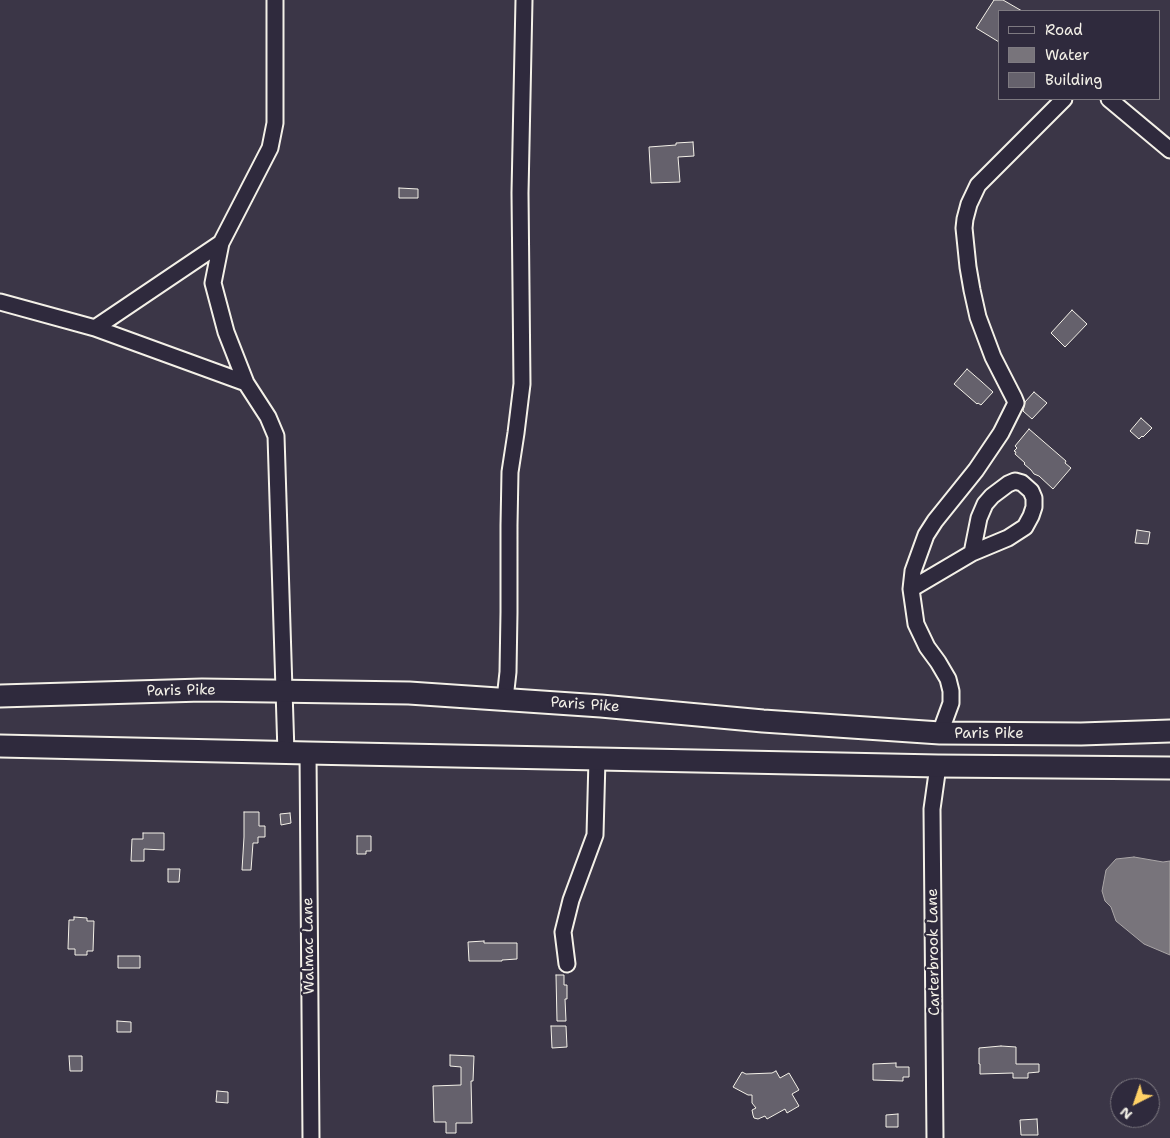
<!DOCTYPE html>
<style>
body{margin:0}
#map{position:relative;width:1170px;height:1138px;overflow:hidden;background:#3b3647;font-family:"Shantell Sans",sans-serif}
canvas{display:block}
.legend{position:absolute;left:998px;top:10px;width:162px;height:90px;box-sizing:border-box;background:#2f2a3d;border:1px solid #7e7a81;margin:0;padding:6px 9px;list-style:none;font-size:15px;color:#f4f1e8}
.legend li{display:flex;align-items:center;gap:10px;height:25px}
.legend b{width:25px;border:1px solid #7e7a81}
.north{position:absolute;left:1110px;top:1078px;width:50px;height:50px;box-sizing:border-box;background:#2f2a3d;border:1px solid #7e7a81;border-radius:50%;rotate:221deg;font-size:14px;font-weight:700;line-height:20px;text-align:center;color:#f4f1e8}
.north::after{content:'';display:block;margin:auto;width:18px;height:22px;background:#ffd166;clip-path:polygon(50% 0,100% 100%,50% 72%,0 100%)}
</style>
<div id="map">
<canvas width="1170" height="1138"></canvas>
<ul class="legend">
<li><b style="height:6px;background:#2f2a3d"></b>Road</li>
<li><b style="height:14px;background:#78747b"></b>Water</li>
<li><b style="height:14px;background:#65616c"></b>Building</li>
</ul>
<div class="north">N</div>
</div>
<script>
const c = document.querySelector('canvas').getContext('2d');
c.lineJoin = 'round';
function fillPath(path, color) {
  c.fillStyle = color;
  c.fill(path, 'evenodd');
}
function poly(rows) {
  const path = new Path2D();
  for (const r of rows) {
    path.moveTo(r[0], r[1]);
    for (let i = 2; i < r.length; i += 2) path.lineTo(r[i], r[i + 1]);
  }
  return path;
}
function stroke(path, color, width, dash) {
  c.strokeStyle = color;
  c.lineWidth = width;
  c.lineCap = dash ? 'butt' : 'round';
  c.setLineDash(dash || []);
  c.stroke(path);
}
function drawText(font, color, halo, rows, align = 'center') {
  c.font = font + ' "Shantell Sans",sans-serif';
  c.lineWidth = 4.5;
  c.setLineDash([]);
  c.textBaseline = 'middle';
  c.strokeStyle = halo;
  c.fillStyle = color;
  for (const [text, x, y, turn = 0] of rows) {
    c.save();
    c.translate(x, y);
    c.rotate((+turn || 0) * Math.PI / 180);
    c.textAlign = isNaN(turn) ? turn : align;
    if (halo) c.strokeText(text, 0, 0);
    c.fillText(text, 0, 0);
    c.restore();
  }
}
const water = poly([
 [1134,857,1163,862,1170,861,1170,955,1144,944,1116,921,1111,907,1105,901,1102,891,1106,870,1116,859,1134,857]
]);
const building = poly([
 [994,0,1003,0,1022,11,999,11,999,42,976,28,994,0],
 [693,142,694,156,678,157,680,182,651,183,649,147,676,145,676,143,693,142],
 [399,188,418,189,418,198,399,198,399,188],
 [1072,310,1087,324,1065,347,1051,333,1072,310],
 [967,369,982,382,993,392,981,405,978,403,977,404,954,384,967,369],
 [1034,392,1047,403,1032,419,1023,411,1025,402,1034,392],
 [1141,418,1152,428,1143,437,1142,436,1139,439,1130,431,1141,418],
 [1029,429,1066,461,1065,463,1071,468,1053,489,1039,476,1034,474,1031,470,1024,464,1025,463,1015,454,1016,452,1014,451,1017,448,1015,446,1029,429],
 [1137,530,1150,532,1148,544,1135,543,1137,530],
 [244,812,259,812,259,826,265,826,265,837,258,837,258,843,253,843,251,870,242,870,244,837,244,812],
 [290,813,291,823,281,825,280,814,290,813],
 [143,833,164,833,164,850,144,849,144,861,131,861,132,839,143,839,143,833],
 [357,836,371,836,371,851,366,851,366,854,357,854,357,836],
 [168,869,180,869,179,882,168,882,168,869],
 [74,917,87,918,87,921,94,921,93,951,87,951,87,955,75,955,75,949,68,949,69,920,74,920,74,917],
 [484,941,484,943,517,943,517,959,502,960,502,961,469,961,468,942,484,941],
 [118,956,140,956,140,968,118,968,118,956],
 [556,975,564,975,564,985,567,985,567,999,565,999,566,1021,557,1021,556,975],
 [117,1021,131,1022,131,1032,117,1032,117,1021],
 [551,1026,566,1026,567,1047,552,1048,551,1026],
 [1001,1046,1016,1047,1016,1064,1039,1064,1039,1072,1028,1073,1028,1078,1013,1078,1013,1073,980,1074,980,1064,979,1064,979,1048,1001,1046],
 [450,1055,474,1056,473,1081,471,1081,472,1123,456,1123,456,1133,446,1133,446,1122,434,1122,433,1086,461,1085,461,1067,450,1066,450,1055],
 [69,1056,82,1056,82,1071,70,1071,69,1056],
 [896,1063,896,1067,909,1067,909,1077,903,1077,903,1081,873,1080,873,1064,896,1063],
 [776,1071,780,1078,789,1073,799,1090,792,1094,799,1106,787,1113,785,1109,767,1119,765,1116,758,1119,754,1118,753,1115,752,1110,756,1108,752,1103,752,1095,748,1095,733,1087,742,1072,746,1074,772,1073,776,1071],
 [217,1091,228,1092,228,1103,216,1102,217,1091],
 [898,1114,898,1127,886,1127,886,1115,898,1114],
 [1037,1119,1038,1135,1021,1135,1020,1120,1037,1119]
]);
const minor = poly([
 [275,0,275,123,270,148,221,243,213,283,226,332,246,383,268,417,276,436,286,753],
 [1109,99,1170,150],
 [0,302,95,328,246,383],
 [95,328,221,243],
 [911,589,972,553,1008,538,1025,527,1031,516,1034,507,1034,498,1031,491,1022,483,1015,481,1008,484,992,496,985,504,979,518,972,553],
 [505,699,508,672,509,612,509,525,510,472,516,433,522,384,520,193,524,0],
 [940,733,951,703,951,691,948,679,938,662,927,647,916,624,911,589,913,571,926,535,935,521,976,470,1001,433,1016,403,1014,398,993,357,978,317,972,290,968,267,964,228,965,219,969,204,978,185,1064,99],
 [308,753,311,1138],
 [567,964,563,932,571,900,595,835,597,759],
 [935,1138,932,809,938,766]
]);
const highway = poly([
 [0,696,202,690,409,693,601,706,763,721,940,733,1081,734,1170,731],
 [0,746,308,753,938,766,1170,768]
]);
const streetNames = [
 ["Paris Pike",181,691,-1],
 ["Paris Pike",585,705,4],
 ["Paris Pike",989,734],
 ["Walmac Lane",309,946,-91],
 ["Carterbrook Lane",934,952,-91]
];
fillPath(water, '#78747b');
stroke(water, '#aaa6a7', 1);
fillPath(building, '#65616c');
stroke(building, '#f4f1e8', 1);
stroke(minor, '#f4f1e8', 19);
stroke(highway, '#f4f1e8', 25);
stroke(minor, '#2f2a3d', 15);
stroke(highway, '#2f2a3d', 21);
drawText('15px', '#f4f1e8', '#2f2a3d', streetNames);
</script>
